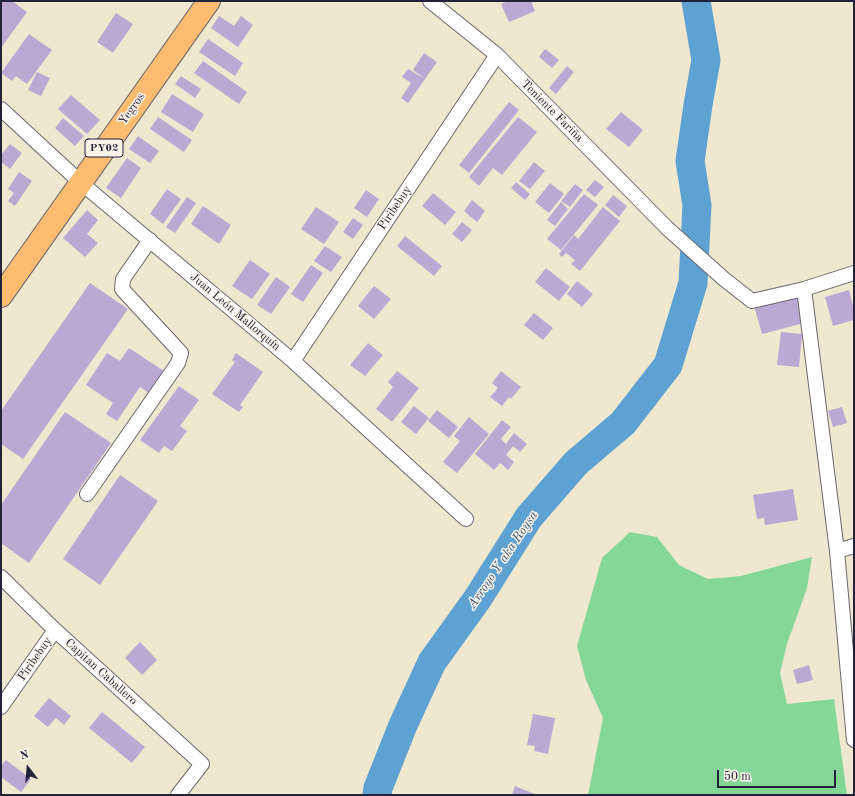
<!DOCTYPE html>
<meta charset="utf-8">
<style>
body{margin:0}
#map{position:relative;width:855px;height:796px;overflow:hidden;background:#efe8cf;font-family:"Old Standard TT",serif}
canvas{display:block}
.frame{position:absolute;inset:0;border:2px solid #22223b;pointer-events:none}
.north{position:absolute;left:8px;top:748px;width:40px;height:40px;-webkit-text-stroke:3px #f7f3e8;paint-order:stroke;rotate:344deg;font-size:11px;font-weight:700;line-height:16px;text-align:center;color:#22223b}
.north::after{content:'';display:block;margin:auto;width:14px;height:18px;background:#22223b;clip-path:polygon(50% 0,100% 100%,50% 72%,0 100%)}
.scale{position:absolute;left:717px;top:770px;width:119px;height:18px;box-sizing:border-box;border:2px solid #22223b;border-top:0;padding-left:5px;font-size:12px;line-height:14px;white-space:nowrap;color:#22223b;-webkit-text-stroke:3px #f7f3e8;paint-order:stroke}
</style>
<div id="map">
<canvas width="855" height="796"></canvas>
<div class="frame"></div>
<div class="north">N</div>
<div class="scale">50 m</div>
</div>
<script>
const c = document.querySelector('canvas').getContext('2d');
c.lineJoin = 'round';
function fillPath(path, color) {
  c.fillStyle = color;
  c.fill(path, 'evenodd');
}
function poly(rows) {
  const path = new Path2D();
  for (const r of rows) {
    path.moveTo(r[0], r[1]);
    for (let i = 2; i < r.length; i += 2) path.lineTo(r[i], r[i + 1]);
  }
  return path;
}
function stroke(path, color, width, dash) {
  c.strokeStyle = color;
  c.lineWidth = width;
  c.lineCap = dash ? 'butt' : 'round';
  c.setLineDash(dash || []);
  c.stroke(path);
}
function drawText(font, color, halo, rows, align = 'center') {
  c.font = font + ' "Old Standard TT",serif';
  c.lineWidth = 3;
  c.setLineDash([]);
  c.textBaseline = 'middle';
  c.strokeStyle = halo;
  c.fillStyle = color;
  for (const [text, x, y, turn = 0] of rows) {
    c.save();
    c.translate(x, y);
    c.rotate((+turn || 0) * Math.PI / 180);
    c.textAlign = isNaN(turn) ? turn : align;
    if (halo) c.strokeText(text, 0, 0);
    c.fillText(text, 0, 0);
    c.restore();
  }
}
const green = poly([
 [630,532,657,537,679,565,708,579,741,576,812,557,807,588,787,644,780,673,787,704,834,699,847,795,588,795,603,718,586,680,577,646,602,558]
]);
const river = poly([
 [377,795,378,788,403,725,432,662,478,598,529,517,576,463,623,423,668,365,693,283,697,205,690,161,698,105,706,60,696,1]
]);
const building = poly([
 [1,1,12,1,27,12,1,48],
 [508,1,531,1,535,11,509,22,501,4],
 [116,13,133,24,113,53,97,42],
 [219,16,234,26,241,16,253,25,238,47,211,28],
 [29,34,52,50,27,84,16,76,12,81,1,73],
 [208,39,243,63,235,76,199,52],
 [545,49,559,60,552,68,539,57],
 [424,53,437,62,425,79,413,70],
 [203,61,247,92,239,104,194,73],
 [567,66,574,72,556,94,549,88],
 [408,69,425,79,408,103,401,98,411,83,402,77],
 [37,72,50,78,41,96,28,90],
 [181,76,201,89,195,98,175,84],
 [172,94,204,114,193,132,161,112],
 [71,95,100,120,87,134,58,109],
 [509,102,519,110,469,173,459,165],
 [621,112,643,130,629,147,606,129],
 [158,117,192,140,184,152,150,129],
 [518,117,537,132,502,175,493,168,479,186,469,177],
 [63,118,84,136,75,146,55,128],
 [138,136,159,151,150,163,129,149],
 [10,144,22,153,10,169,1,162,1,155],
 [127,158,141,168,121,198,106,188],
 [534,162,545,171,530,189,519,181],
 [19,172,32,181,15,206,8,201,14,193,8,189],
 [595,180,604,187,595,197,586,190],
 [516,182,530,194,525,200,511,188],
 [550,183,564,194,549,213,535,202],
 [575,184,583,190,570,207,561,201],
 [167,189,181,199,163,224,150,214],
 [366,190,379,199,367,217,354,208],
 [433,193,456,212,445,225,422,206],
 [584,194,598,205,561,250,547,239],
 [613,195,627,206,619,217,605,205],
 [187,197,196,203,175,233,166,227],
 [472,200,485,211,477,222,464,211],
 [561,202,568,209,555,226,547,220],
 [203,206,231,225,219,244,191,224],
 [316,207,339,222,324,244,301,229],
 [603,207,620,221,580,271,571,264,575,260,566,253,562,257,559,254,574,235,578,239],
 [87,210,98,220,87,234,98,243,85,257,63,238],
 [353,218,363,225,353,239,343,232],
 [462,222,472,230,462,242,452,234],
 [405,236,442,266,434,276,397,246],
 [325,246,342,257,331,272,314,261],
 [250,260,270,274,252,299,232,286],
 [311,265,323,273,303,302,291,294],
 [546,268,570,287,559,301,535,282],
 [276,277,290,287,271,314,257,305],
 [577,281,593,294,582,307,567,294],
 [90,283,128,309,23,459,1,444,1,411],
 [374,286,391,299,374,319,358,306],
 [849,290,854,310,854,320,833,326,825,297],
 [797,294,804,323,762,334,754,306],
 [534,313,553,328,543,340,524,325],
 [781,332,802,334,799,367,777,365],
 [368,343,383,355,365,376,350,365],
 [129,348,164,371,149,393,140,387,117,421,106,414,113,403,86,385,107,353,120,361],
 [236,353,263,372,240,405,243,407,239,412,212,394,235,362,232,360],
 [397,371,419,388,392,422,376,409,393,387,388,382],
 [501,371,521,387,511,399,509,397,502,406,490,397,498,388,492,383],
 [179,386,199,400,180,426,187,431,172,451,164,446,159,453,140,440],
 [414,406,429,418,416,434,401,422],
 [842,407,847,423,833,427,828,411],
 [437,410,458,427,449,438,428,421],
 [65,412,111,443,29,563,1,543,1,505],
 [469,417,489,434,457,473,443,462,460,441,454,436],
 [502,420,511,427,501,439,506,444,514,433,527,444,520,452,513,446,506,455,514,462,508,470,500,463,494,470,475,454],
 [120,475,158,501,100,585,63,559],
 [793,489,798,520,765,525,764,518,757,519,753,495],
 [140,642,157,660,142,675,125,658],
 [809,665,813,680,797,684,793,670],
 [49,698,71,716,64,725,56,718,48,727,34,716],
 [102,712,145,747,132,763,89,728],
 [533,714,555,718,548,754,534,751,535,746,527,745],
 [6,760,31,779,21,792,1,777,1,766],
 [515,786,537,795,512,795]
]);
const street = poly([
 [430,1,497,55,667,228,724,279,752,301,804,289,854,273],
 [1,109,80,182,293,361,466,519],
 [804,289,837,551,854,740],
 [293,361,497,55],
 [87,494,178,363,181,353,122,289,123,279,150,240],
 [837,551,854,546],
 [1,577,55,630,202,764,178,795],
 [1,707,55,630]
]);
const primary = poly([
 [1,296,209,1]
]);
const shields = [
 [104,148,38]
];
const shieldNames = [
 ["PY02",104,148]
];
const streetNames = [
 ["Yegros",132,109,-55],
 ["Teniente Fariña",552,111,45],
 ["Piribebuy",395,208,-56],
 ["Juan León Mallorquín",235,312,40],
 ["Piribebuy",35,659,-55],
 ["Capitan Caballero",101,672,42]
];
const waterNames = [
 ["Arroyo Y aka Roysa",503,560,-56]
];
fillPath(green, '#85d798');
stroke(river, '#5da2d2', 29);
fillPath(building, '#bba9d4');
stroke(street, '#6a676f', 16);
stroke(primary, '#6a676f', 24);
stroke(street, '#fff', 14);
stroke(primary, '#fdbc6f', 22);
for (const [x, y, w] of shields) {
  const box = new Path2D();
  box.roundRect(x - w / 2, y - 9, w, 18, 3);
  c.fillStyle = '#f7f3e8';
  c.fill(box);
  stroke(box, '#22223b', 1);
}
drawText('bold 11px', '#22223b', null, shieldNames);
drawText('12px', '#22223b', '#f7f3e8', streetNames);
drawText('italic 13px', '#3a5577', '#f7f3e8', waterNames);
</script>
